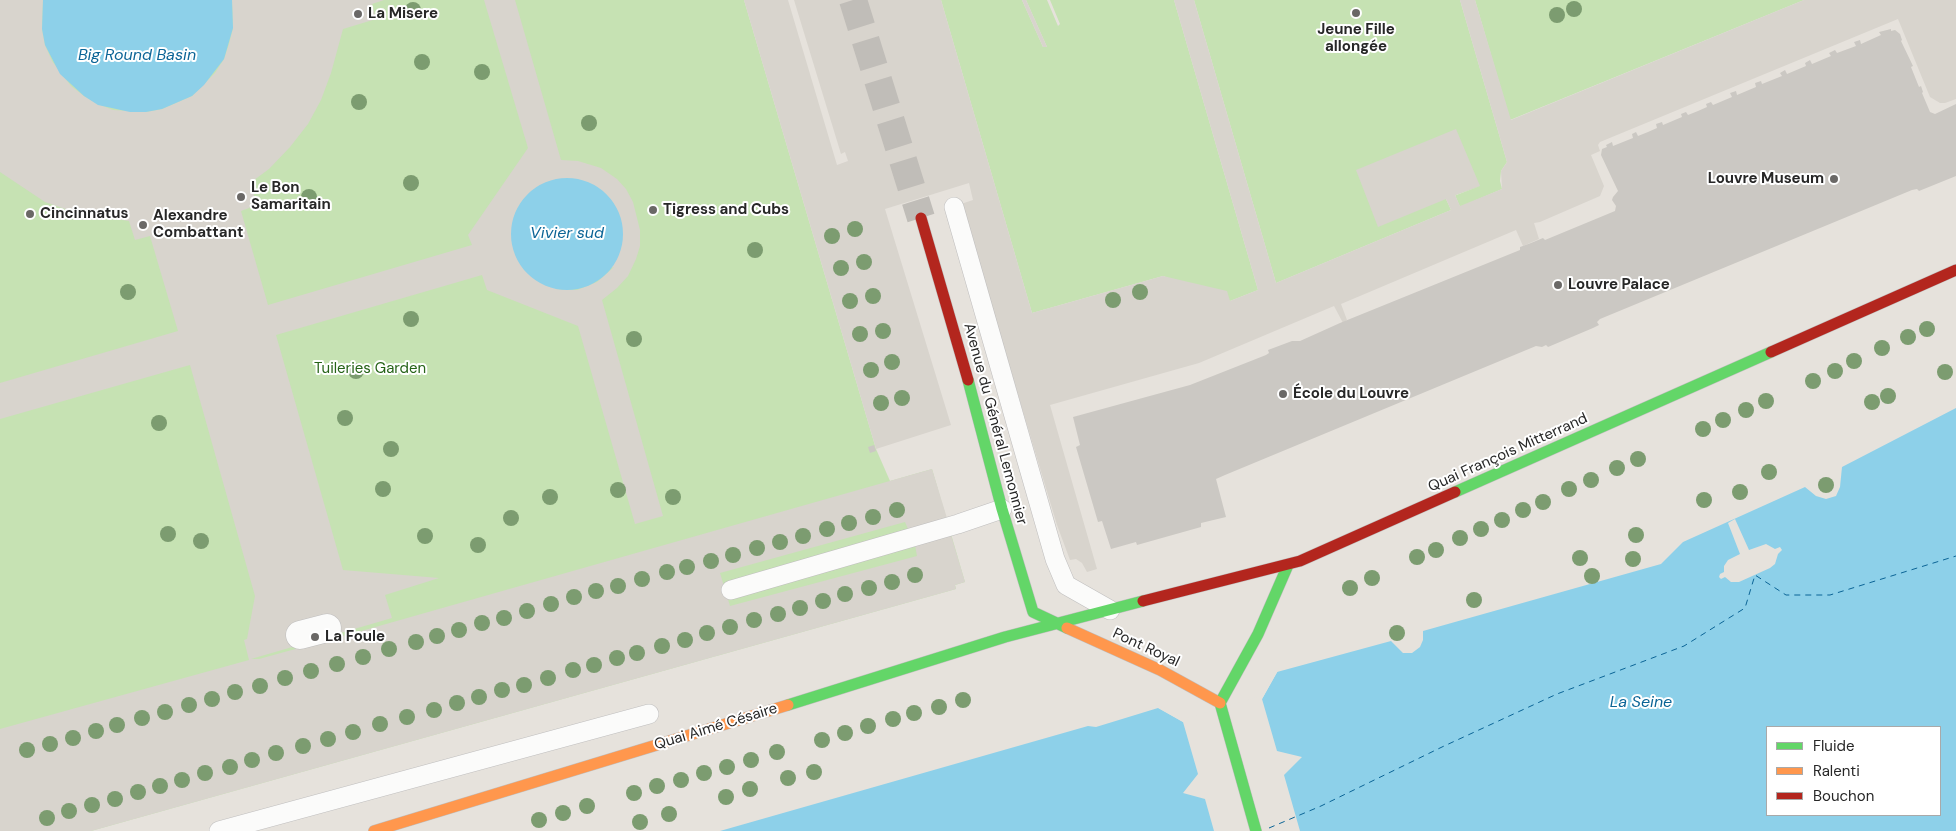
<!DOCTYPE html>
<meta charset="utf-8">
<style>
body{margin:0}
#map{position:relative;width:1956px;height:831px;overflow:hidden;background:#e6e2dc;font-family:"DM Sans",sans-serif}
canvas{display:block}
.legend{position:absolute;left:1766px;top:726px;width:175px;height:90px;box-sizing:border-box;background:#fff;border:1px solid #a9a9a9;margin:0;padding:6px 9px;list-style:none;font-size:15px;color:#272727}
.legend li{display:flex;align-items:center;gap:10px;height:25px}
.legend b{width:25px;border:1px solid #a9a9a9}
</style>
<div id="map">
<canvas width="1956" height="831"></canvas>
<ul class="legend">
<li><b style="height:6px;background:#63d668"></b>Fluide</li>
<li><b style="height:6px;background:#ff974d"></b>Ralenti</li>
<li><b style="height:6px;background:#b3261e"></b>Bouchon</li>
</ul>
</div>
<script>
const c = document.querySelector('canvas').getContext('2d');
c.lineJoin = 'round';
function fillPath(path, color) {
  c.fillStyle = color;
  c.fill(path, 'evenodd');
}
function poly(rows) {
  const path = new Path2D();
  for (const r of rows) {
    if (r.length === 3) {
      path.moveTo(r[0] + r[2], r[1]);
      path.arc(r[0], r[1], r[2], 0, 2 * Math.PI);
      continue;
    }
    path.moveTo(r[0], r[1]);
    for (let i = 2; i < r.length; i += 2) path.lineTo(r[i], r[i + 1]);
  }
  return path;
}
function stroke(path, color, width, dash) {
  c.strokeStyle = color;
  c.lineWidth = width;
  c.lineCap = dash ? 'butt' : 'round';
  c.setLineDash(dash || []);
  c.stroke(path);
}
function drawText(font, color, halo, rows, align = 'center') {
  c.font = font + ' "DM Sans",sans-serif';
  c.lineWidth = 4;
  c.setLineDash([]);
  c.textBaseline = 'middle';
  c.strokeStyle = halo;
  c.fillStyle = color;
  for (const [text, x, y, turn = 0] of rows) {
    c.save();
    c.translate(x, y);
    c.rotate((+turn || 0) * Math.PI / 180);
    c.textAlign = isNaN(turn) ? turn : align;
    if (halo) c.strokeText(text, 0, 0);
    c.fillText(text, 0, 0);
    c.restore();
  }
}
const green = poly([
 [0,0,744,0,876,449,890,481,932,469,965,582,955,585,956,589,91,831,0,831],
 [941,0,1022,0,1043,47,1047,47,1026,0,1047,0,1058,26,1060,24,1050,0,1174,0,1258,290,1230,301,1163,276,1032,313],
 [1194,0,1460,0,1507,162,1501,171,1500,181,1502,189,1460,207,1455,195,1480,186,1446,199,1451,210,1276,283],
 [1475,0,1804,0,1510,120]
]);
const plaza = poly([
 [0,0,43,0,42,29,45,45,52,61,71,86,84,96,98,104,113,110,146,112,162,109,192,96,215,73,224,59,229,44,233,28,232,0,384,0,372,4,376,19,343,29,331,73,321,100,308,124,290,147,269,169,250,183,257,205,241,211,268,305,472,245,468,235,528,148,484,0,515,0,561,160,578,161,601,168,617,179,626,189,633,202,640,230,640,246,636,259,628,276,617,288,602,300,663,516,635,524,578,326,487,290,482,275,276,335,343,570,439,578,385,595,392,618,251,659,259,659,372,628,932,469,947,518,908,529,905,522,720,573,730,606,917,556,915,545,951,535,965,582,955,585,956,589,91,831,0,831,0,729,249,660,244,640,247,639,255,596,190,365,0,419,0,383,178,331,150,236,135,240,129,221,77,213,45,202,0,172],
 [614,267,597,282,577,290,555,289],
 [744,0,788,0,837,165,848,161,845,152,841,154,794,0,941,0,1032,313,1163,276,1227,291,1230,301,1258,290,1174,0,1194,0,1276,283,1451,210,1446,199,1378,227,1356,170,1456,129,1480,186,1455,195,1460,206,1502,189,1501,171,1507,162,1460,0,1475,0,1511,120,1804,0,1956,0,1956,99,1945,103,1940,103,1930,97,1898,19,1600,142,1598,145,1600,151,1591,155,1604,186,1600,196,1540,222,1534,223,1539,239,1523,246,1516,230,1341,304,1347,320,1343,323,1334,306,1199,363,1050,405,1097,569,1087,572,1082,563,1076,559,1070,560,1057,525,961,204,973,200,969,183,885,209,951,425,876,449],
 [1022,0,1026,0,1047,47,1043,47]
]);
const water = poly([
 [43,0,232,0,233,28,224,59,204,85,192,96,162,109,146,112,130,112,98,105,84,96,60,74,45,45,42,29],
 [567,234,56],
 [1956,408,1956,831,720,831,1088,726,1096,727,1158,708,1183,722,1262,699,1277,672,1391,641,1403,653,1412,653,1420,647,1423,640,1423,631,1661,564,1683,542,1805,487,1816,496,1826,499,1836,496,1840,487,1842,467],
 [1767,727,1940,727,1940,815,1767,815]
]);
const pier = poly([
 [1735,519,1749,550,1766,544,1775,549,1780,547,1782,550,1778,554,1775,564,1770,568,1739,582,1731,582,1725,577,1721,579,1719,577,1720,574,1724,572,1724,566,1728,560,1740,554,1728,523],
 [1279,669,1262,699,1277,751,1302,757,1284,775,1300,831,1214,831,1205,799,1183,793,1198,774,1183,722,1155,706,1159,705,1184,719,1261,696,1275,670]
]);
const ferry = poly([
 [1269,828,1321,806,1442,747,1557,694,1684,646,1745,608,1755,575,1786,595,1830,595,1956,556]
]);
const building = poly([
 [1891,29,1891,31,1895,30,1900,34,1902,40,1901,41,1913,66,1911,67,1919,87,1921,86,1923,92,1922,93,1930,112,1935,114,1956,104,1956,176,1919,191,1917,189,1912,190,1600,319,1597,322,1599,325,1593,328,1548,347,1546,345,1542,347,1536,346,1225,475,1216,479,1226,517,1201,523,1201,527,1137,545,1136,542,1111,549,1102,521,1098,522,1076,447,1080,445,1073,417,1190,385,1266,355,1269,353,1268,350,1292,341,1300,341,1340,323,1520,250,1520,247,1531,243,1543,238,1545,240,1615,211,1616,206,1612,200,1613,197,1618,191,1601,155,1602,149,1607,147,1606,145,1612,142,1613,146,1633,138,1632,134,1636,132,1638,136,1648,132,1657,128,1656,124,1662,122,1663,125,1682,117,1681,114,1686,112,1688,115,1698,111,1707,107,1706,104,1711,102,1713,105,1732,97,1730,93,1736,91,1737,95,1756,87,1755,83,1761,81,1762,84,1782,76,1780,73,1785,70,1787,74,1806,66,1805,63,1810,60,1812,64,1831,56,1829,53,1835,50,1837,53,1856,46,1854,42,1860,40,1861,44,1881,35,1879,32],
 [874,445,876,451,870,453,868,447]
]);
const secondaryTunnel = poly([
 [853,0,921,218]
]);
const lane = poly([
 [954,207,1055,559,1066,585,1110,610],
 [731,590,958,524,1002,509],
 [219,831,649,714]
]);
const street = poly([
 [300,635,327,628]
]);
const fast = poly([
 [968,380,1002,509,1033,612,1067,628],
 [1455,492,1771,352],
 [788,705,1005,637,1143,601],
 [1256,831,1220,703,1258,634,1288,565]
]);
const slow = poly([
 [1067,628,1160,670,1220,703],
 [374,831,788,705]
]);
const jam = poly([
 [921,218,968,380],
 [1771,352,1956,270],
 [1143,601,1300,561,1455,492]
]);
const trees = [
 [1574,9],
 [413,10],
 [1557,15],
 [422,62],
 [482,72],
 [359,102],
 [589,123],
 [411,183],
 [309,197],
 [855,229],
 [832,236],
 [755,250],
 [864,262],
 [841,268],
 [128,292],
 [1140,292],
 [873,296],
 [1113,300],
 [850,301],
 [411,319],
 [1927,329],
 [883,331],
 [860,334],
 [1908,337],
 [634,339],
 [1882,348],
 [1854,361],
 [892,362],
 [871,370],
 [356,371],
 [1835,371],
 [1945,372],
 [1813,381],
 [1888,396],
 [902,398],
 [1766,401],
 [1872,402],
 [881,403],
 [1746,410],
 [345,418],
 [1723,420],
 [159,423],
 [1703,429],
 [391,449],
 [1638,459],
 [1617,468],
 [1769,472],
 [1591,480],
 [1826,485],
 [383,489],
 [1569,489],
 [618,490],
 [1740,492],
 [550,497],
 [673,497],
 [1704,500],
 [1543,502],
 [897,510],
 [1523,510],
 [873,517],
 [511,518],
 [1502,520],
 [849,523],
 [827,529],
 [1481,529],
 [168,534],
 [1636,535],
 [425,536],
 [803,536],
 [1460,538],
 [201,541],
 [780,542],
 [478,545],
 [757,548],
 [1436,550],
 [733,555],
 [1417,557],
 [1580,558],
 [1633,559],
 [711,561],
 [687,567],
 [667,572],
 [915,575],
 [1592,576],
 [1372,578],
 [642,579],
 [892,582],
 [618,586],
 [869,588],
 [1350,588],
 [596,591],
 [845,594],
 [574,597],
 [1474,600],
 [823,601],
 [551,604],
 [800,608],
 [527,611],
 [778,614],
 [504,618],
 [754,620],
 [482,623],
 [730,627],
 [459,630],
 [707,633],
 [1397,633],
 [437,636],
 [685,640],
 [416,642],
 [662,646],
 [389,649],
 [637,653],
 [363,657],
 [617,658],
 [337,664],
 [594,665],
 [573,670],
 [311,671],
 [285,678],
 [548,678],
 [524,685],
 [260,686],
 [502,690],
 [235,692],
 [479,697],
 [212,699],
 [963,700],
 [457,703],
 [189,705],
 [939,707],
 [434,710],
 [165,712],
 [914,713],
 [407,717],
 [142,718],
 [893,719],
 [380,724],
 [117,725],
 [868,726],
 [96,731],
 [353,732],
 [845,733],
 [73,738],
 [328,739],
 [822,740],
 [50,744],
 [303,746],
 [27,750],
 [777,752],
 [276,753],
 [252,760],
 [751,760],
 [230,767],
 [727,767],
 [814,772],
 [205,773],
 [704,773],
 [788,778],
 [182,780],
 [681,780],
 [160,786],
 [657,786],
 [750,789],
 [138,792],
 [634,793],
 [726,797],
 [115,799],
 [92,805],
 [587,806],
 [69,811],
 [563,813],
 [669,814],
 [47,818],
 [539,820],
 [640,822]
];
const markers = [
 [1356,13,5,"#6a6866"],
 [358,14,5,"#6a6866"],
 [1834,179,5,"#6a6866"],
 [241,197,5,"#6a6866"],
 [653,210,5,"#6a6866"],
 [30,214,5,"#6a6866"],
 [143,225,5,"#6a6866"],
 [1558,285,5,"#6a6866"],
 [1283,394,5,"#6a6866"],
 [315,637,5,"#6a6866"]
];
const poiNames = [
 ["La Misere",368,14],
 ["Jeune Fille",1356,30,"center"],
 ["allongée",1356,47,"center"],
 ["Louvre Museum",1824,179,"right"],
 ["Le Bon",251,188],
 ["Samaritain",251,205],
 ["Tigress and Cubs",663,210],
 ["Cincinnatus",40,214],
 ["Alexandre",153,216],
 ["Combattant",153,233],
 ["Louvre Palace",1568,285],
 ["École du Louvre",1293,394],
 ["La Foule",325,637]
];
const parkNames = [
 ["Tuileries Garden",370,369]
];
const streetNames = [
 ["Avenue du Général Lemonnier",995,424,75],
 ["Quai François Mitterrand",1508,453,-24],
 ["Pont Royal",1146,648,25],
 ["Quai Aimé Césaire",716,727,-17]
];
const waterNames = [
 ["Big Round Basin",137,56],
 ["Vivier sud",567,234],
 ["La Seine",1641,703]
];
fillPath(green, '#c6e2b3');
fillPath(plaza, '#d8d4cd');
fillPath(water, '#8dd0e9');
fillPath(pier, '#e6e2dc');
stroke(ferry, '#0b6496', 1, [6, 5]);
fillPath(building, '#cbc8c3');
stroke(secondaryTunnel, '#c0bdb8', 28, [28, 14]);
stroke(lane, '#bfbebe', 20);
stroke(street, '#bfbebe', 29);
stroke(fast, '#bfbebe', 12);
stroke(slow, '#bfbebe', 12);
stroke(jam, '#bfbebe', 12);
stroke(lane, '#fbfbfa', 19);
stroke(street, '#fbfbfa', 28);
stroke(fast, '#63d668', 11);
stroke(slow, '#ff974d', 11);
stroke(jam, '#b3261e', 11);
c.fillStyle = '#7c9c70';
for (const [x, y] of trees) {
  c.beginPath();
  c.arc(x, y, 8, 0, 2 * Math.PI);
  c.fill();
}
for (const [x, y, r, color] of markers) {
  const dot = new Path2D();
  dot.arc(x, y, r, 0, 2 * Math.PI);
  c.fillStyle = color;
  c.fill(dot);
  stroke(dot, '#fff', 2);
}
drawText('bold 15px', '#272727', '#fff', poiNames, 'left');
drawText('15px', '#266318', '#fff', parkNames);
drawText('15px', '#272727', '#fff', streetNames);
drawText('italic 16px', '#0b6496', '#fff', waterNames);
</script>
